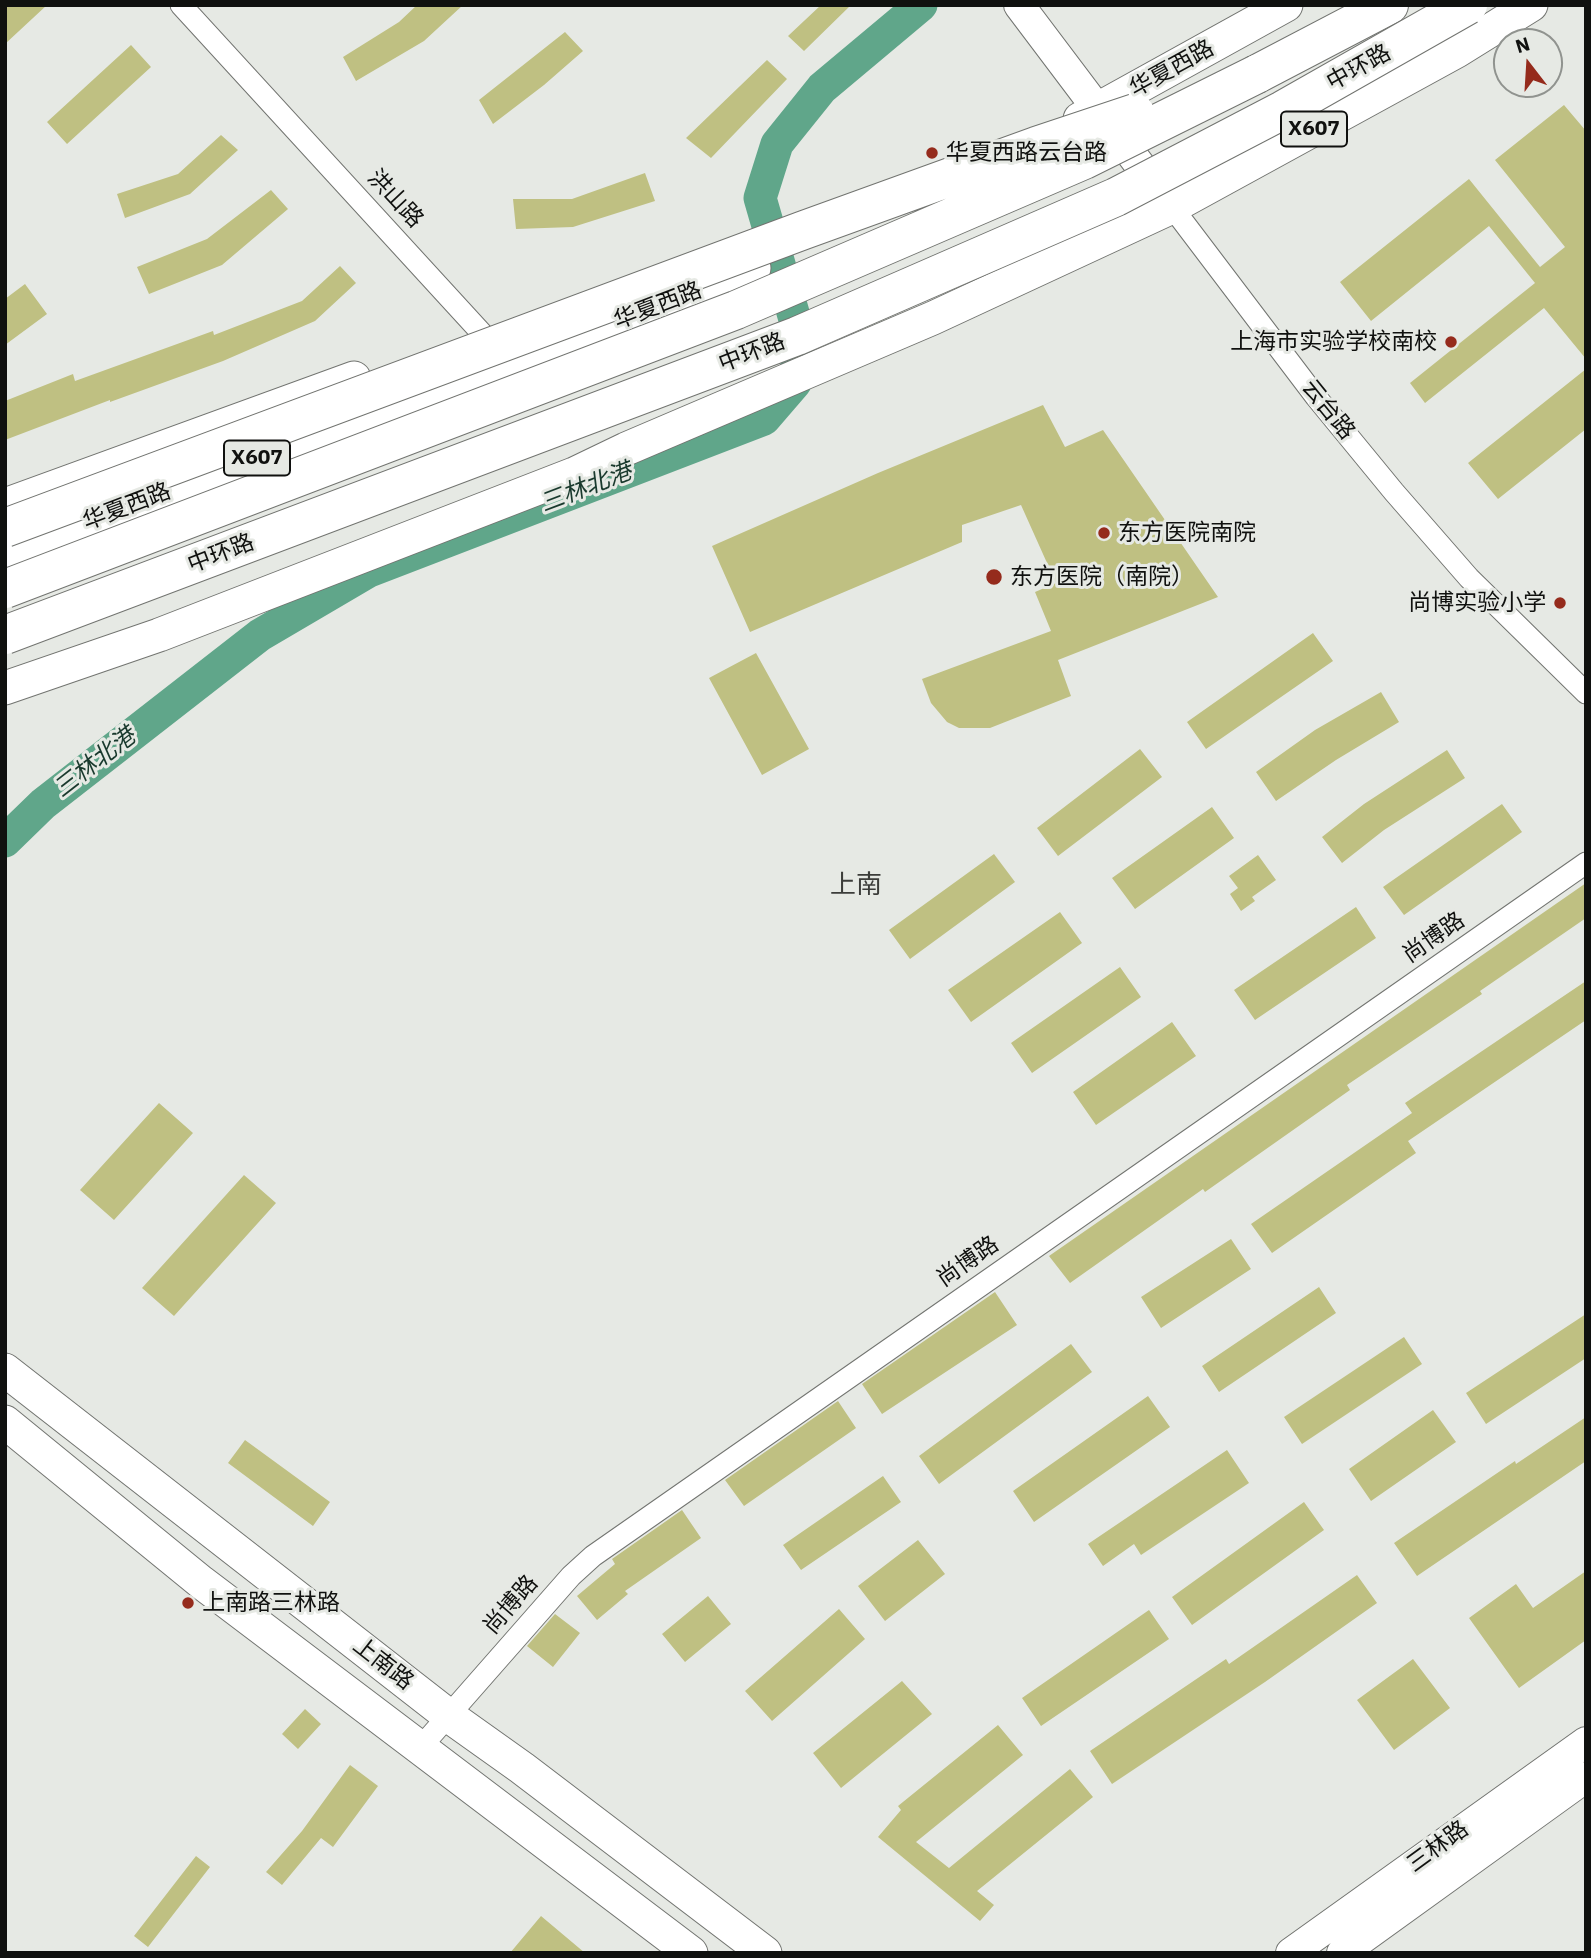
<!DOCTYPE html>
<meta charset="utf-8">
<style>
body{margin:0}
#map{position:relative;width:1591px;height:1958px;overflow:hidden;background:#e6e9e4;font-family:"IBM Plex Sans",sans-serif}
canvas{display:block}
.frame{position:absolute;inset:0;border:7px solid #10110f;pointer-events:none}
.north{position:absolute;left:1493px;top:28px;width:70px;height:70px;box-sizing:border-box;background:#e6e9e4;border:2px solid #90938f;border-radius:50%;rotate:343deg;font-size:19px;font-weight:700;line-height:28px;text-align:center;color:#10110f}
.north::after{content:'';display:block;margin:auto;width:24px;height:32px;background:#952b1c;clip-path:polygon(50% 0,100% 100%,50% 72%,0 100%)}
</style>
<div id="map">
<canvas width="1591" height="1958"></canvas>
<div class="frame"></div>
<div class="north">N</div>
</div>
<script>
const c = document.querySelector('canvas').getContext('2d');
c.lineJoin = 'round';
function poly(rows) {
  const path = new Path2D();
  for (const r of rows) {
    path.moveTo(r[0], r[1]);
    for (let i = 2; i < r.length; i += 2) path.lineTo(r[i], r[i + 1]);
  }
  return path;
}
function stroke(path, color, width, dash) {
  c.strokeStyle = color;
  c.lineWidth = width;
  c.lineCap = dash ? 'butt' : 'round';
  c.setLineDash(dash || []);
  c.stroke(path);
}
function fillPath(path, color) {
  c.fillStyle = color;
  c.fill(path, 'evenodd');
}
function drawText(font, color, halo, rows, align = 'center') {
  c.font = font + ' "IBM Plex Sans","Noto Sans SC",sans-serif';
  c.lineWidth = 6;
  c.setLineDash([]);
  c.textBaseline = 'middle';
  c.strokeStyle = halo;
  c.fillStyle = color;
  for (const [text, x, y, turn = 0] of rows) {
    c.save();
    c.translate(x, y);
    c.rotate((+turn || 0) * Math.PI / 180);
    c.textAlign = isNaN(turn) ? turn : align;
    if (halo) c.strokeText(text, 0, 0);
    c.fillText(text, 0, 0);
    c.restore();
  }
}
const river = poly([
 [5,841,43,804,260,635,369,571,764,419,795,383,800,337,760,198,777,144,822,88,921,5]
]);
const building = poly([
 [5,5,47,5,5,44],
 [417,5,463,5,424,41,356,81,343,57,399,22],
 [821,5,851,5,804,51,788,36],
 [565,32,583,51,544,85,493,124,479,100],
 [131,45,151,67,67,144,47,122],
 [767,60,787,79,711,158,686,138],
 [1564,105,1586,131,1586,359,1544,308,1425,403,1410,383,1535,283,1489,226,1371,321,1340,282,1469,179,1540,267,1565,247,1495,160],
 [221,135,238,150,190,194,125,218,117,194,178,174],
 [645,173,655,201,573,227,516,229,513,199,572,199],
 [271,190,288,209,222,265,149,294,137,267,207,239],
 [340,266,356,283,315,321,223,361,110,402,110,400,5,440,5,401,73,374,75,381,213,331,214,335,302,301],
 [25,284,47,314,5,345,5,299],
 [1586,369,1586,429,1498,499,1468,463],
 [1043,405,1065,447,1103,430,1218,597,1058,660,1071,696,990,728,959,728,947,722,931,703,922,679,1051,631,1035,592,1056,583,1021,505,962,525,962,542,750,632,712,546,878,473],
 [1313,633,1333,661,1206,749,1187,722],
 [756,653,809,749,762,775,709,678],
 [1381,692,1399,722,1336,760,1276,801,1256,772,1315,730],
 [1140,749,1162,777,1058,856,1037,828],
 [1447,750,1465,778,1384,830,1342,863,1322,837,1364,804],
 [1502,804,1522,832,1404,915,1383,887],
 [1212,807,1234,838,1135,909,1112,878],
 [994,854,1015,882,910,959,889,930],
 [1258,855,1276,880,1252,897,1255,901,1241,911,1230,894,1238,888,1229,876],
 [1586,883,1586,918,1480,991,1482,994,1347,1085,1350,1090,1205,1192,1203,1189,1070,1283,1049,1256],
 [1356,907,1376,938,1255,1020,1234,990],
 [1060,912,1082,943,971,1022,948,990],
 [1120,967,1141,997,1032,1073,1011,1043],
 [1586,981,1586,1020,1408,1141,1416,1153,1272,1253,1251,1224,1412,1113,1405,1103],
 [1172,1022,1196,1056,1096,1125,1073,1092],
 [159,1103,193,1133,114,1220,80,1190],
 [244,1175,276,1203,174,1316,142,1288],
 [1231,1239,1251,1269,1161,1328,1141,1297],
 [1319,1287,1336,1313,1219,1392,1202,1366],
 [995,1292,1017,1325,882,1414,862,1384],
 [1586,1314,1586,1358,1486,1424,1466,1393],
 [1404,1337,1422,1364,1302,1444,1284,1417],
 [1071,1344,1092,1372,939,1484,919,1456],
 [1148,1396,1170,1427,1034,1522,1013,1491],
 [838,1401,856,1428,744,1506,725,1480],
 [1433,1410,1456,1442,1371,1501,1349,1469],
 [1586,1417,1586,1461,1417,1576,1394,1543,1515,1461,1516,1464],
 [245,1440,330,1502,313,1526,228,1463],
 [1227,1450,1249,1483,1141,1555,1134,1544,1103,1566,1088,1544],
 [883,1476,901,1502,801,1570,783,1545],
 [1304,1502,1324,1530,1192,1625,1172,1597],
 [682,1510,701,1538,625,1591,628,1594,597,1620,577,1596,615,1564,612,1559],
 [918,1540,945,1574,885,1621,858,1586],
 [1586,1571,1586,1640,1519,1688,1469,1618,1516,1584,1533,1608],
 [1357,1575,1377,1603,1265,1682,1112,1784,1090,1751,1226,1659,1229,1664],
 [708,1596,731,1624,685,1662,662,1634],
 [839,1609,865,1639,772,1721,745,1691],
 [1149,1610,1169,1639,1041,1726,1022,1698],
 [555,1614,580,1633,553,1667,527,1646],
 [1413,1659,1450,1708,1394,1750,1357,1700],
 [902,1681,932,1714,841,1788,813,1753],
 [305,1709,321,1724,298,1749,282,1734],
 [998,1725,1023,1755,916,1842,949,1868,1070,1769,1093,1797,977,1891,994,1905,980,1921,878,1837,901,1810,898,1806],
 [350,1765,378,1786,333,1847,321,1838,282,1885,266,1872,302,1831],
 [196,1856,210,1867,148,1947,134,1936],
 [541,1916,585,1953,510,1953]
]);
const street = poly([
 [181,5,499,352],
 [1172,207,1316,397,1394,492,1469,578,1586,693],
 [420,1748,571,1576,593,1556,1586,863]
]);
const secondary = poly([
 [1019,5,1163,196],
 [1291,1953,1586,1742],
 [1342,1953,1586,1777]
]);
const primary = poly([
 [1080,119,1286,5],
 [5,505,354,378],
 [5,553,509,363,754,268],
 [5,688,159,635,574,474,626,449,933,318,1172,207,1457,51,1531,5],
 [5,1370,449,1716,522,1768,765,1953],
 [5,1422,201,1582,691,1953]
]);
const highway = poly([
 [1257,74,1389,5]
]);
const highwayBridge = poly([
 [5,528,804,230,1036,146,1135,113],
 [5,589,736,310,1084,160,1257,74],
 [5,635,797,336,1116,197,1283,110,1468,5]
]);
const markers = [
 [932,153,7,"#952b1c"],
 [1451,342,7,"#952b1c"],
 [1104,533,7,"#952b1c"],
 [994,577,9,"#952b1c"],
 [1560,603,7,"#952b1c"],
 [188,1603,7,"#952b1c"]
];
const shields = [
 [1314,129,66],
 [257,458,66]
];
const shieldNames = [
 ["X607",1314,129],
 ["X607",257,458]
];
const streetNames = [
 ["中环路",1359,68,-29],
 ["华夏西路",1172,69,-29],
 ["洪山路",395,199,47],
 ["华夏西路",658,306,-21],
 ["中环路",752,353,-21],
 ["云台路",1328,410,51],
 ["华夏西路",127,507,-21],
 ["中环路",221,554,-21],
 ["尚博路",1434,938,-35],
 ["尚博路",968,1262,-35],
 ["尚博路",511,1605,-49],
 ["上南路",383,1664,38],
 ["三林路",1438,1847,-36]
];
const poiNames = [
 ["华夏西路云台路",946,153],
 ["上海市实验学校南校",1437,342,"right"],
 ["东方医院南院",1118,533],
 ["东方医院（南院）",1010,577],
 ["尚博实验小学",1546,603,"right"],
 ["上南路三林路",202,1603]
];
const waterNames = [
 ["三林北港",586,488,-21],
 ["三林北港",95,763,-38]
];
const quarterNames = [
 ["上南",856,885]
];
stroke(river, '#60a68a', 33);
fillPath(building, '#bfc082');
stroke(street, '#727470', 23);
stroke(secondary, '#727470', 32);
stroke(primary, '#727470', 35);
stroke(highway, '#727470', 40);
stroke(street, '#fff', 21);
stroke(secondary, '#fff', 30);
stroke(primary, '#fff', 33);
stroke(highway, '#fff', 38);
stroke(highwayBridge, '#727470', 40, []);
stroke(highwayBridge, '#fff', 38);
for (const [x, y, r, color] of markers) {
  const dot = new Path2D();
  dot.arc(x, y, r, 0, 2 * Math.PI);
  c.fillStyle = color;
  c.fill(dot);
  stroke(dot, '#e6e9e4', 2.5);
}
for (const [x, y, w] of shields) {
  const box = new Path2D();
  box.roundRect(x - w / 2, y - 17.5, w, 35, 5);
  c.fillStyle = '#e6e9e4';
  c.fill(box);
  stroke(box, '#10110f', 2);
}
drawText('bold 21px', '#10110f', null, shieldNames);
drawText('23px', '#10110f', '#e6e9e4', streetNames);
drawText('23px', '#10110f', '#e6e9e4', poiNames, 'left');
drawText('italic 24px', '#19392d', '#e6e9e4', waterNames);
drawText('26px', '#3c3d3a', '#e6e9e4', quarterNames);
</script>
